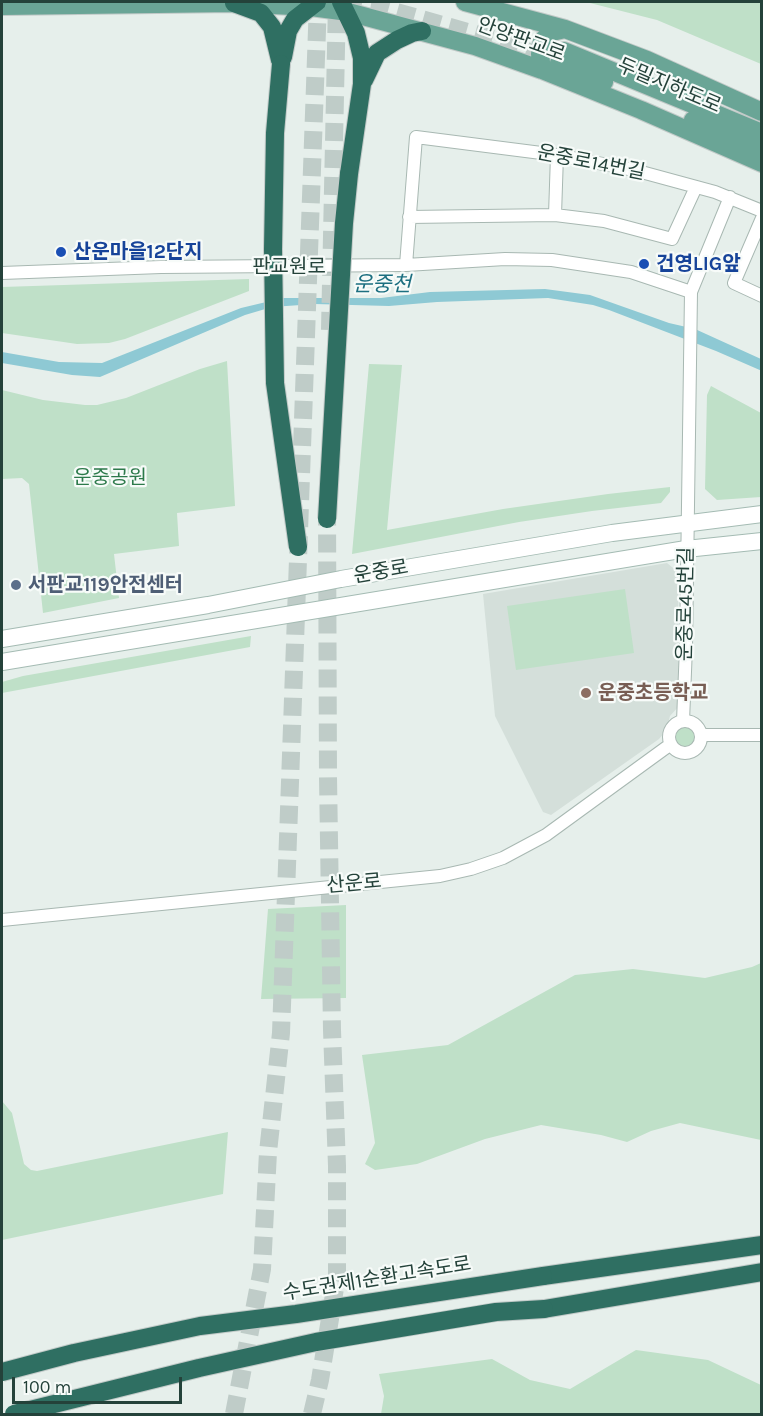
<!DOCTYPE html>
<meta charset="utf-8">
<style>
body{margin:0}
#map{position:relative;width:763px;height:1416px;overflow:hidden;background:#e6efeb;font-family:Karla,sans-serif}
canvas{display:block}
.frame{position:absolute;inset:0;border:3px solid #24423a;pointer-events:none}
.scale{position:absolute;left:12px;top:1377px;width:170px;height:27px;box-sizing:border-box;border:3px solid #24423a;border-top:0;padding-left:8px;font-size:18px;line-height:21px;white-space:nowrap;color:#24423a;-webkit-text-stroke:4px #f7fbf9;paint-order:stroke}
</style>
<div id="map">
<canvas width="763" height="1416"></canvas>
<div class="frame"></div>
<div class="scale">100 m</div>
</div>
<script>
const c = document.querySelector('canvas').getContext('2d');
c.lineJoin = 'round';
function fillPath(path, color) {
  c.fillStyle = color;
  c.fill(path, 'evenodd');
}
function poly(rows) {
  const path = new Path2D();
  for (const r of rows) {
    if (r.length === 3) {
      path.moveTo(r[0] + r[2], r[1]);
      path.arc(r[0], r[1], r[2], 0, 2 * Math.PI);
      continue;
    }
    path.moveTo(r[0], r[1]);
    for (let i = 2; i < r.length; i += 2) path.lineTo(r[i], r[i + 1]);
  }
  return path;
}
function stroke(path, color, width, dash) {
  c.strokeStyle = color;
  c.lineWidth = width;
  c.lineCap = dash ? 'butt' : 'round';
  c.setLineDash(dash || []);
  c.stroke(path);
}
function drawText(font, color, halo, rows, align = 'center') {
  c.font = font + ' Karla,"Noto Sans KR",sans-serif';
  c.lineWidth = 4.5;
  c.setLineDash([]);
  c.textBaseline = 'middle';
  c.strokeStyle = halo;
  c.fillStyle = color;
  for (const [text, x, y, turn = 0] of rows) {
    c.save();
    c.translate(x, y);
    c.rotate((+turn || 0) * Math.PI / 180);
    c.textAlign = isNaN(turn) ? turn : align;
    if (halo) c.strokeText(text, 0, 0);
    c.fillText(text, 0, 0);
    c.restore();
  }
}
const built = poly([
 [667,563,678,572,679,706,670,716,666,731,659,739,551,815,543,812,495,716,483,594]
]);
const green = poly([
 [586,2,761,2,761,64,657,20],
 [249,279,249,291,125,339,109,343,77,344,2,333,2,287],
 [227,361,235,506,177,513,179,546,114,554,119,598,43,613,29,484,22,478,2,479,2,390,43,400,85,405,97,405,126,398,200,369],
 [369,364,402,365,387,530,503,509,608,494,670,487,670,492,661,503,592,511,519,522,352,554],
 [711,386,761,413,761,497,717,500,705,489,707,395],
 [625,589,634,653,516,670,507,606],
 [251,636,250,647,2,693,2,682,23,676],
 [685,737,10],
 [346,905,346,998,261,999,268,909],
 [761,963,761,1140,680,1123,651,1131,627,1142,601,1135,541,1125,485,1139,417,1164,375,1170,365,1164,375,1143,362,1055,448,1045,575,975,633,969,705,978,752,967],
 [2,1101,12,1113,24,1164,31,1170,37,1171,228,1132,223,1194,2,1240],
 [636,1350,708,1360,761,1385,761,1414,381,1414,384,1396,379,1374,492,1359,530,1380,570,1389]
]);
const water = poly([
 [545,289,590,295,669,323,695,329,761,359,762,371,716,351,609,310,593,305,548,298,437,302,389,306,315,304,272,307,245,315,100,377,72,375,2,363,2,352,59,362,102,363,241,308,283,298,381,298,430,292]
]);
const primaryTunnel = poly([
 [344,2,382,8,500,41,553,61]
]);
const motorwayTunnel = poly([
 [330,330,337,2],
 [234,1414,262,1269,268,1152,281,1033,318,2],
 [312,1414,320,1380,337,1276,337,1166,332,1030,328,777,327,504]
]);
const minor = poly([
 [555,215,557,155],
 [409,217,555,215,604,221,672,239,696,187],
 [762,218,734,283,762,296],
 [406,265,416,137,557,155,634,170,715,192,762,211],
 [2,273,161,267,406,265,505,259,552,260,631,272,691,292,686,647,683,721],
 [691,292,730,197],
 [685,737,16],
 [701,735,762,735],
 [2,920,440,876,471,869,503,858,546,835,671,744]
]);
const secondary = poly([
 [2,639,208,605,341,579,612,533,762,514],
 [2,662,686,549,762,541]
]);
const primary = poly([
 [465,2,565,29,647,60,762,112],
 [2,6,234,3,311,7,348,12,475,46,542,70,641,110,762,163],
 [564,51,762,133],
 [559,63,604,82],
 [542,70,540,54,542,41,552,32,565,29],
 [693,120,762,150]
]);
const motorway = poly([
 [341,2,356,33,362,58,362,84,349,174],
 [234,3,261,13,272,27,281,64],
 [283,57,288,31,295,19,317,2],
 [364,80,377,53,397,40,412,33,422,31],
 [543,1276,762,1245],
 [544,1309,762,1272]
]);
const motorwayBridge = poly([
 [281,64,275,133,273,249,275,383,298,547],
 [327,519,344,223,349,174],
 [2,1372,74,1353,200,1326,296,1314,543,1276],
 [14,1414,199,1368,316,1342,496,1312,544,1309]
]);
const markers = [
 [61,252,6,"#1a4fb4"],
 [644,264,6,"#1a4fb4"],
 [16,585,6,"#5c6f8a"],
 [586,693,6,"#8d6e63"]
];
const streetNames = [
 ["안양판교로",521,40,20],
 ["두밀지하도로",669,86,23],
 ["운중로14번길",591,163,11],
 ["판교원로",289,267],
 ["운중로",381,572,-10],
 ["운중로45번길",686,604,-89],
 ["산운로",354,884,-5],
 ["수도권제1순환고속도로",377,1279,-9]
];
const transitNames = [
 ["산운마을12단지",73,252],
 ["건영LIG앞",656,264]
];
const parkNames = [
 ["운중공원",110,478]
];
const serviceNames = [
 ["서판교119안전센터",28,585]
];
const educationNames = [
 ["운중초등학교",598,693]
];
const waterNames = [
 ["운중천",382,285]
];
fillPath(built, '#d4dfda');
fillPath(green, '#bfe0c8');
fillPath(water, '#8ec9d4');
stroke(primaryTunnel, '#bfccc8', 18, [18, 9]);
stroke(motorwayTunnel, '#bfccc8', 18, [18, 9]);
stroke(minor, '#a8b8b2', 14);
stroke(secondary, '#a4bbb3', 18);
stroke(primary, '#c2cac8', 20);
stroke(motorway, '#c2cac8', 20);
stroke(minor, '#fff', 12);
stroke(secondary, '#fff', 16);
stroke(primary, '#6aa596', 18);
stroke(motorway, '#2f6f62', 18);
stroke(motorwayBridge, '#c2cac8', 20, []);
stroke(motorwayBridge, '#2f6f62', 18);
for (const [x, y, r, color] of markers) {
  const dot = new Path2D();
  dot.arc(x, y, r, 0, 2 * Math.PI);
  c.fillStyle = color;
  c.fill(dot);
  stroke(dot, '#f7fbf9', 2);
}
drawText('20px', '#24423a', '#f7fbf9', streetNames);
drawText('bold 20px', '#164399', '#f7fbf9', transitNames, 'left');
drawText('20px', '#2d7a4b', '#f7fbf9', parkNames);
drawText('bold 20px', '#4e5e75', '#f7fbf9', serviceNames, 'left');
drawText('bold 20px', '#785e54', '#f7fbf9', educationNames, 'left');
drawText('italic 21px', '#1c6f80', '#f7fbf9', waterNames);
</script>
